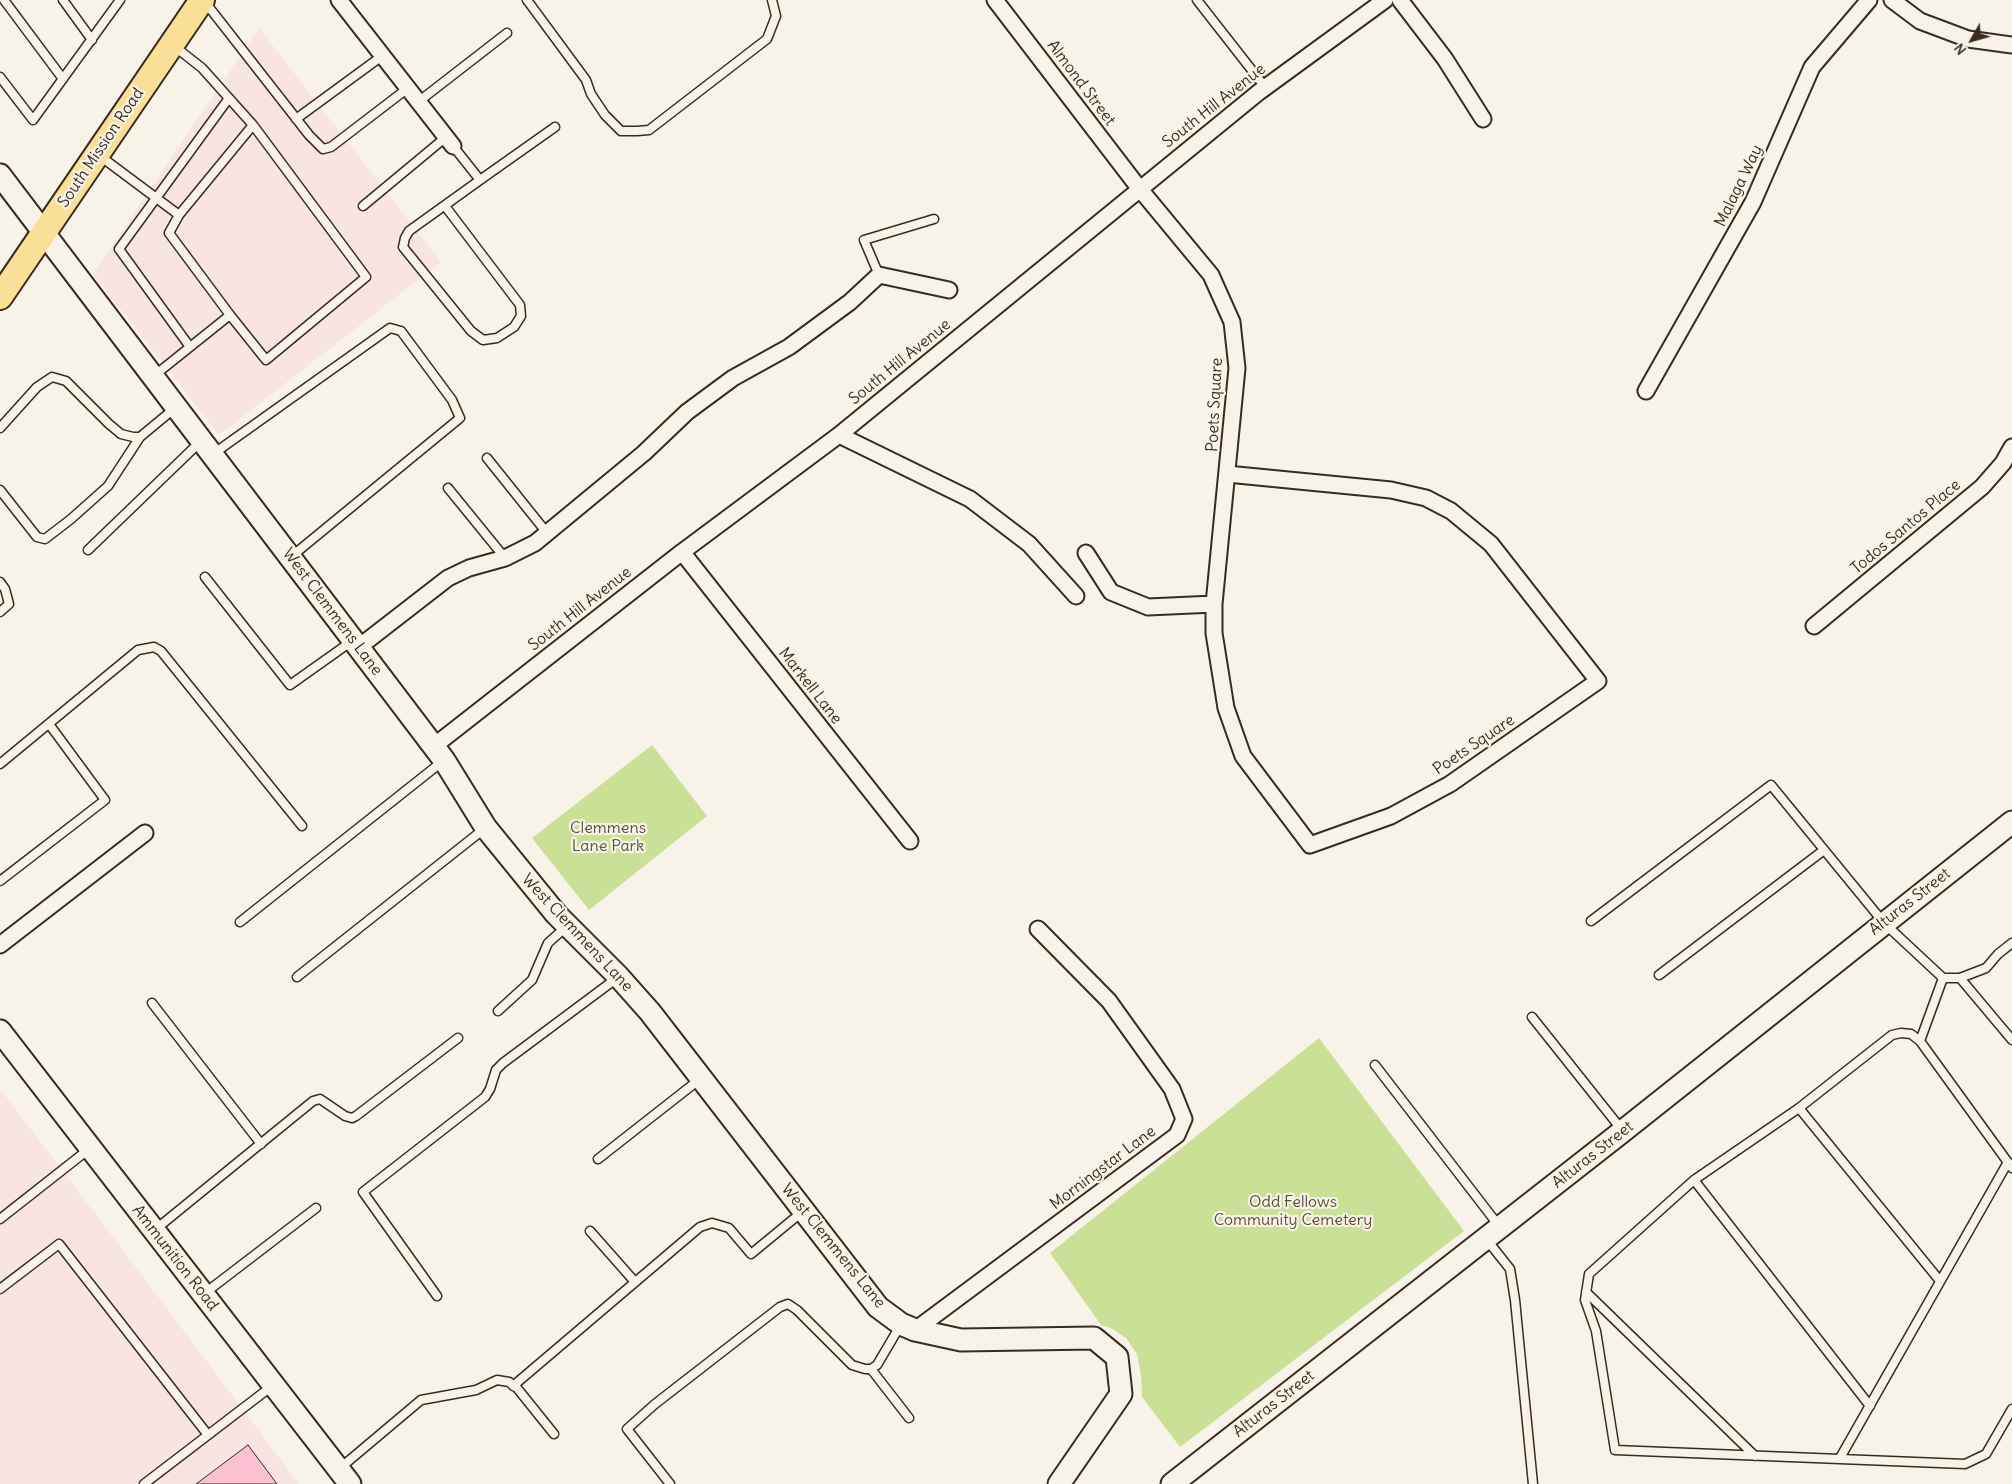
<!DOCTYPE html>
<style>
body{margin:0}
#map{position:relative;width:2012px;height:1484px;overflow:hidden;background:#f7f3e8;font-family:Delius,sans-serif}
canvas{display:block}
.north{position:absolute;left:1947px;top:15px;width:50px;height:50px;-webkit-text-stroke:4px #f7f3e8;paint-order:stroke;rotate:232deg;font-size:14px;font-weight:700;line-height:20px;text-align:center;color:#3b2a1e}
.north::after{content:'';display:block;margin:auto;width:18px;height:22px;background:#3b2a1e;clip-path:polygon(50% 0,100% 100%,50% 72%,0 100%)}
</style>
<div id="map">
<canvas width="2012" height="1484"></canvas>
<div class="north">N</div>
</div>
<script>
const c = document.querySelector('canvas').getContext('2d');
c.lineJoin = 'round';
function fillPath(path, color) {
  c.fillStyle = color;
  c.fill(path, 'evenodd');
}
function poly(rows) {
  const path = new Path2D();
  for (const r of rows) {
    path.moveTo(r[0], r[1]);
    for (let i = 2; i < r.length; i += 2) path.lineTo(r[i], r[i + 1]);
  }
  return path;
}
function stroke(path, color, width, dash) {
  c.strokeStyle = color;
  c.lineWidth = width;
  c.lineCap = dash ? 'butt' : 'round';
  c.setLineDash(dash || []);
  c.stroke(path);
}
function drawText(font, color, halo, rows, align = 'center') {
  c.font = font + ' Delius,sans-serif';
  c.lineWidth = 4.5;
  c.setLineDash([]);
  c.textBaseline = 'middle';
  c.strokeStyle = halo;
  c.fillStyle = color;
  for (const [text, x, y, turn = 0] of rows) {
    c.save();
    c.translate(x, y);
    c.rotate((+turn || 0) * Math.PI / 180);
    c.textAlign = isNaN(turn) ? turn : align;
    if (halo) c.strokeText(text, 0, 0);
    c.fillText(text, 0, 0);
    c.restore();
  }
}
const built = poly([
 [259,28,441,262,219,435,93,274],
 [0,1089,97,1216,299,1484,0,1484]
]);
const green = poly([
 [652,745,707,816,589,910,532,838],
 [1319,1038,1464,1231,1180,1447,1142,1397,1141,1376,1137,1354,1126,1338,1111,1328,1101,1325,1050,1253]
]);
const building = poly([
 [248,1445,277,1484,196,1484,248,1445]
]);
const lane = poly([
 [4,0,63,79],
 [63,0,92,40],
 [527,0,586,80,591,94,605,115,621,131,637,131,649,130,767,39,776,16,772,0],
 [1197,0,1265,87],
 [205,2,309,135,323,149,331,147,408,88],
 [174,46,202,68,253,125,179,215],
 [0,77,33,120,120,0],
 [418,102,507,33],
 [296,119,382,56],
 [453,146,480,180,555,127],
 [100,156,179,215,169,233,230,315,155,375],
 [363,206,446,137],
 [445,206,520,305,521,316,514,327,497,338,483,340,471,331,403,247,405,238,409,231,480,180],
 [879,275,864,240,934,219],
 [230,315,266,360,366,277,253,125],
 [190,347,119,249,229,98],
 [0,428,37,387,52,377,66,381,109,424,121,434,133,437,140,437,175,408],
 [213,454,390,328,401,331,452,400,460,418,292,556],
 [487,458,547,533],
 [448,488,505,558],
 [0,490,37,537,45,539,71,519,108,486,140,437],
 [88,550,200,442],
 [205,577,290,685,352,641],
 [0,582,5,589,9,604,0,612],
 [0,764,138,650,154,647,161,651,302,826],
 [0,881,105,800,49,724],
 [1591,921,1771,785,1884,923,1943,978,1960,978,2012,1040],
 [240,922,443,761],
 [1659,975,1824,850],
 [297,977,484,829],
 [1960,978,1986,968,1998,954,2012,943],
 [152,1003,261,1144],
 [498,1011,532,980,548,943,567,926],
 [1532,1017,1622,1130],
 [1920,1041,1943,978],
 [1375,1065,1499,1226],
 [1799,1108,1940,1281],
 [598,1159,700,1079],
 [2012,1168,1920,1041,1911,1034,1901,1033,1892,1035,1799,1108,1694,1180,1589,1274,1585,1300,1596,1331,1615,1450,1965,1464,1986,1454,2012,1409],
 [1694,1180,1870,1406],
 [0,1219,89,1149],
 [156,1229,313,1101,320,1099,345,1116,352,1118,356,1116,458,1038],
 [590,1231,635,1282],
 [1487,1240,1510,1269,1515,1300,1533,1484],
 [0,1289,59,1244,208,1435],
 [1586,1292,1755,1456],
 [205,1293,316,1208],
 [437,1296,363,1192,485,1097,490,1089,496,1070,503,1063,617,978],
 [871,1369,909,1418],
 [513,1386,700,1227,712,1223,729,1228,751,1254,802,1212],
 [1840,1458,2008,1162],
 [339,1469,421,1400,476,1390,497,1380,509,1382,517,1388,554,1434],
 [144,1484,272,1386],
 [670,1484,627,1429,655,1404,780,1307,788,1304,797,1310,852,1365,865,1369,871,1369,877,1365,900,1326]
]);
const street = poly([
 [339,0,453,146],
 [995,0,1139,188,1211,275,1232,322,1237,368,1214,604,1214,633,1226,708,1243,756,1310,845,1391,816,1450,784,1598,681,1491,544,1451,511,1426,498,1391,490,1227,474],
 [1400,0,1445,59,1483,119],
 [1892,0,1920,21,1968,39,2012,45],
 [1646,391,1753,202,1812,67,1869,0],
 [839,435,970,499,1029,544,1076,596],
 [682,552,910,841],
 [1086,553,1111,592,1148,607,1214,604],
 [1814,626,1982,487,2003,463,2012,447],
 [359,647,448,578,469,568,505,558,535,543,644,453,687,412,733,378,789,347,850,302,879,275,949,290],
 [434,746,682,552,839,435,1259,92,1385,0],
 [0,945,145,833],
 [915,1330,1177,1135,1184,1119,1172,1089,1109,1001,1038,929]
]);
const secondary = poly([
 [0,175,444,760,486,828,556,914,618,976,650,1012,878,1307,901,1324,915,1330,961,1340,1094,1338,1117,1357,1121,1394,1059,1484],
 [0,1031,350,1484],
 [1172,1484,1623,1131,2012,822]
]);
const primary = poly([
 [0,297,202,0]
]);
const streetNames = [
 ["Almond Street",1081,83,53],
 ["South Hill Avenue",1214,106,-38],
 ["South Mission Road",101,148,-56],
 ["Malaga Way",1739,186,-64],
 ["South Hill Avenue",900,362,-39],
 ["Poets Square",1215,405,-87],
 ["Todos Santos Place",1906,527,-40],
 ["South Hill Avenue",580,609,-38],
 ["West Clemmens Lane",332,612,53],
 ["Markell Lane",810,686,52],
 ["Poets Square",1474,745,-34],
 ["Alturas Street",1910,902,-38],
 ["West Clemmens Lane",577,933,47],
 ["Alturas Street",1593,1155,-38],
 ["Morningstar Lane",1103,1168,-37],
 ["West Clemmens Lane",833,1246,51],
 ["Ammunition Road",175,1258,52],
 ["Alturas Street",1274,1404,-38]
];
const parkNames = [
 ["Clemmens",608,828],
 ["Lane Park",608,846],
 ["Odd Fellows",1293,1202],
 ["Community Cemetery",1293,1220]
];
fillPath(built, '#f8e4e1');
fillPath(green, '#cae096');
fillPath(building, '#fbc1d2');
stroke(building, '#3b2a1e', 1);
stroke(lane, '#3b2a1e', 11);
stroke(street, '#3b2a1e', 19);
stroke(secondary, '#3b2a1e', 25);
stroke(primary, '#3b2a1e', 28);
stroke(lane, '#f7f3e8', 8);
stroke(street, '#f7f3e8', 15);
stroke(secondary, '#f7f3e8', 21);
stroke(primary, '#fadf96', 24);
drawText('16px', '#3b2a1e', '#f7f3e8', streetNames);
drawText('16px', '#584e36', '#f7f3e8', parkNames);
</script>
